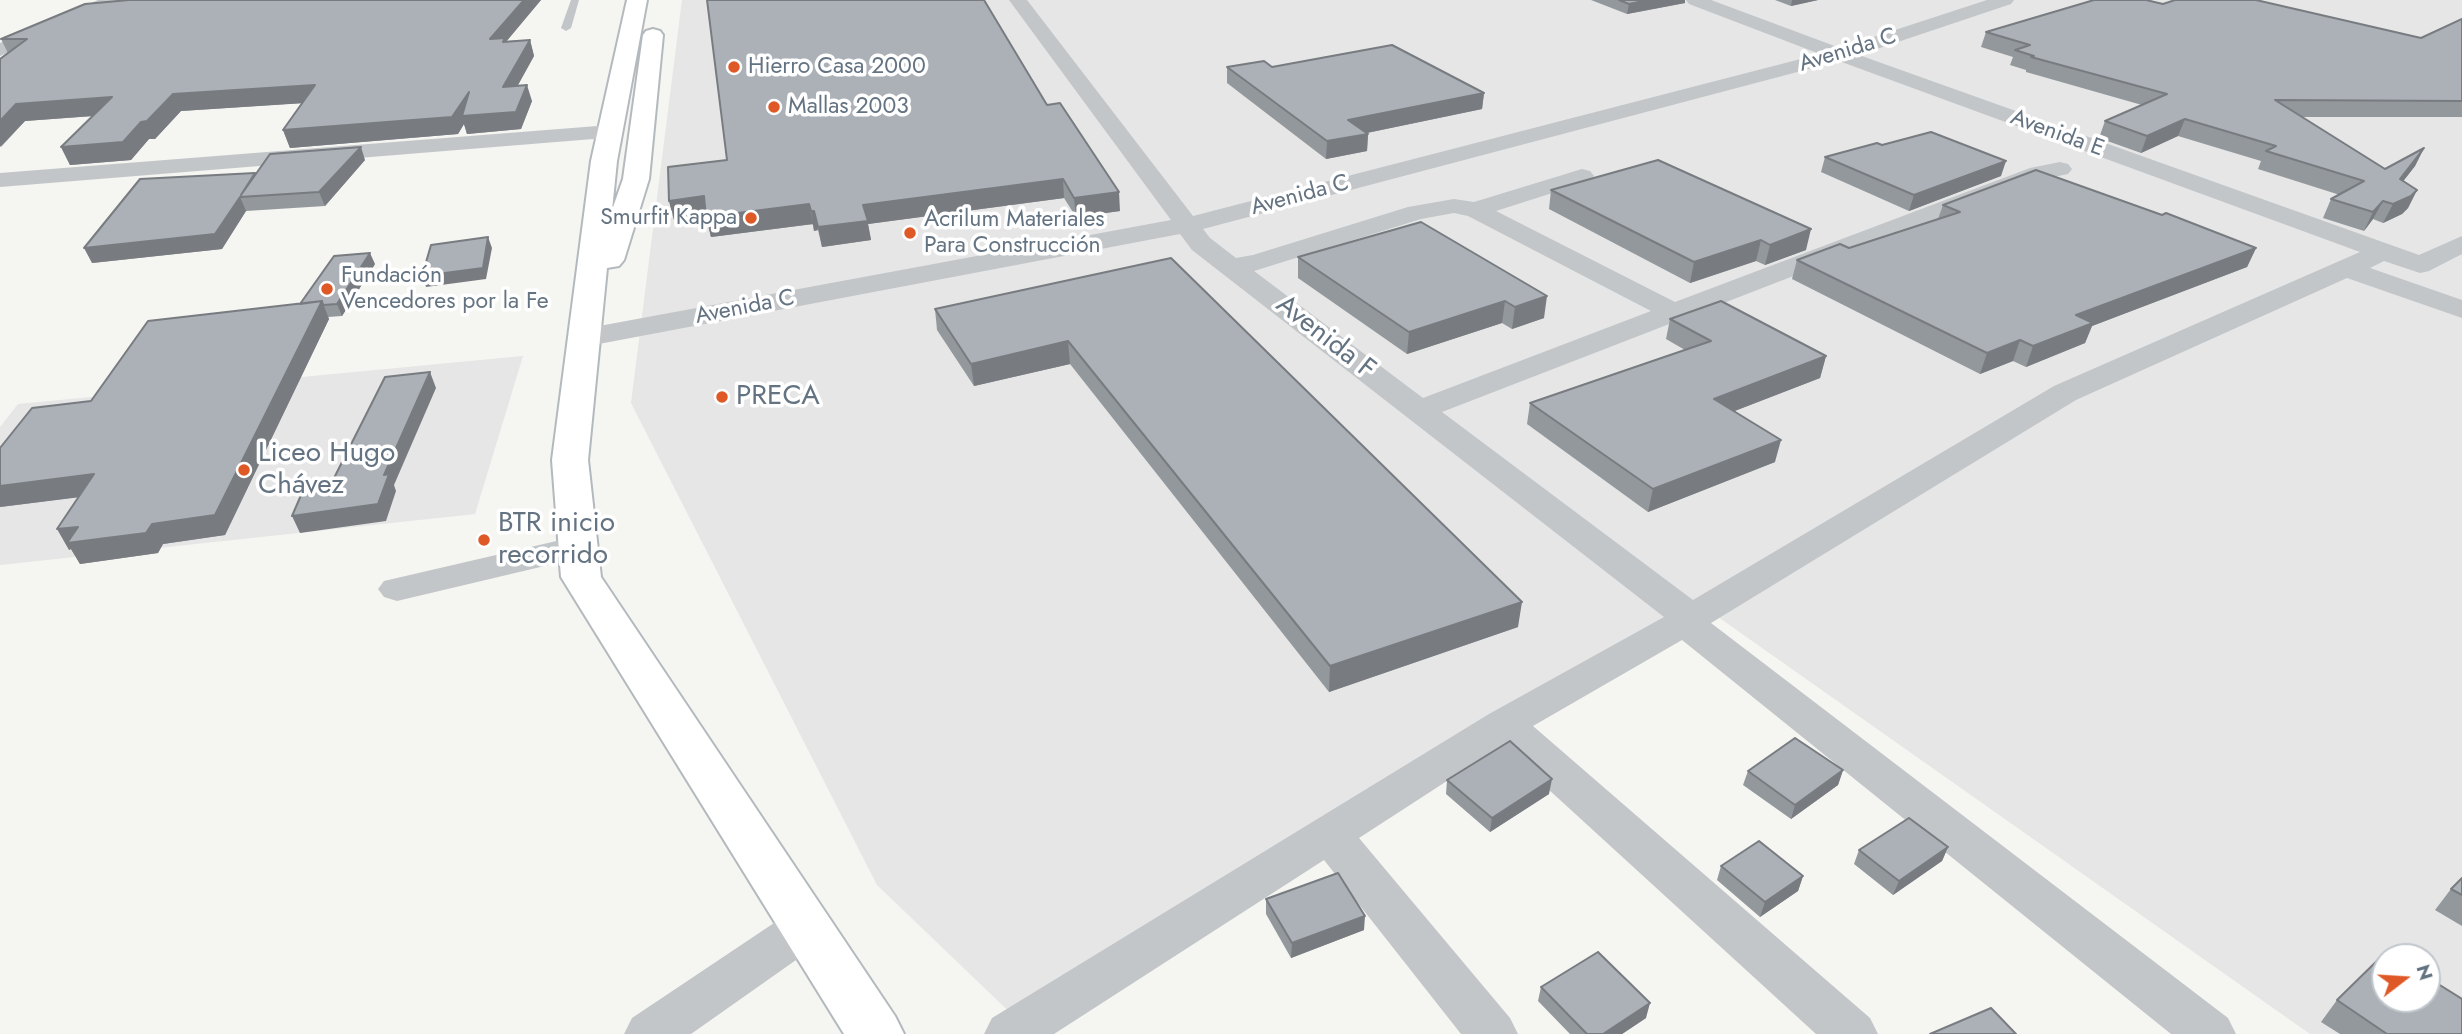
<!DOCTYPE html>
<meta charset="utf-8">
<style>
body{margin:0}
#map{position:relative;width:2462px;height:1034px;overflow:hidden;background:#f5f5f1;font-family:Jost,sans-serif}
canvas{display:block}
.north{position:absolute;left:2371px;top:943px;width:70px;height:70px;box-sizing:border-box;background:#fff;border:2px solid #c1c7cd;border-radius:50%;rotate:73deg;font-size:19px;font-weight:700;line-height:28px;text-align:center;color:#647382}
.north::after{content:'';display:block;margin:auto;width:24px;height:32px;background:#df5927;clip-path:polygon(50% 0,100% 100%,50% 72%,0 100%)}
</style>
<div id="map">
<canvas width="2462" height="1034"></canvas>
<div class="north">N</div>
</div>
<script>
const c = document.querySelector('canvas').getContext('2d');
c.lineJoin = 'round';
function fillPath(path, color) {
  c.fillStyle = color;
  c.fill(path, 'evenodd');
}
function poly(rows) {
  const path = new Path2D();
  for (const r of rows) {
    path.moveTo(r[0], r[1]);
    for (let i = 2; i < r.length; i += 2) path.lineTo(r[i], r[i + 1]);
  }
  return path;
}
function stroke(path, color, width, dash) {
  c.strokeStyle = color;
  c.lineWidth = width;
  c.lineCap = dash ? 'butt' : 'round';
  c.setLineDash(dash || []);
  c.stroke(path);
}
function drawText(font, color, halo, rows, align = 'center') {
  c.font = font + ' Jost,sans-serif';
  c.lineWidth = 7;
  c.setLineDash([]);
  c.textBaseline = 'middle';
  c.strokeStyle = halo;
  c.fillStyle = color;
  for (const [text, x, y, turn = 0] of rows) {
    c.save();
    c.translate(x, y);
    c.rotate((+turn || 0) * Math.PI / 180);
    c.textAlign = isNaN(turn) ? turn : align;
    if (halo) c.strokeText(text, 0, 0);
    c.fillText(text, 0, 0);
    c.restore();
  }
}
const built = poly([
 [682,0,2462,0,2462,1034,2310,1034,1694,600,1022,1024,877,885,631,403],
 [2385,957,2427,957,2427,999,2385,999],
 [523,356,475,514,0,565,0,427,18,404]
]);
const lane = poly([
 [571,0,579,0,571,28,566,31,561,28,571,0]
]);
const street = poly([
 [98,0,122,0,119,4,0,56,0,43,98,0],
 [1009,0,1027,0,1193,216,1820,54,1689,4,1686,0,1711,0,1840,48,1987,0,2014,0,2011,4,1859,55,2419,255,2462,236,2462,254,2429,271,2420,273,2384,261,2370,268,2462,300,2462,318,2347,278,2076,400,1711,623,2228,1018,2236,1034,2171,1034,1682,640,1533,726,1870,1018,1878,1034,1816,1034,1501,746,1359,838,1510,1018,1518,1034,1461,1034,1324,860,1054,1034,984,1034,992,1018,1489,714,1664,617,1192,250,1180,234,583,347,573,344,568,338,573,332,583,329,1171,220,1009,0],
 [1839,61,2360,252,2054,386,1693,600,1442,412,2044,179,2068,174,2072,169,2068,164,2060,162,2030,168,1675,302,1496,211,1590,181,1594,176,1590,171,1582,169,1474,202,1454,199,1408,207,1253,255,1236,258,1210,238,1203,229,1839,61],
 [1454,213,1468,216,1651,311,1423,398,1254,271,1421,219,1454,213],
 [610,125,618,127,621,132,618,137,0,187,0,173,610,125],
 [578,536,591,539,596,547,591,555,397,601,384,597,378,589,384,581,578,536],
 [806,907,823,913,830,927,823,941,691,1034,624,1034,632,1018,789,913,806,907]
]);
const secondary = poly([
 [627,0,647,0,617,161,612,210,623,179,643,35,646,31,653,29,660,31,663,35,649,179,624,260,619,266,607,268,588,460,601,577,895,1016,904,1034,844,1034,561,577,552,460,591,161,627,0]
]);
const wall = poly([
 [129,0,541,0,506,41,530,40,534,56,518,85,532,101,521,129,467,134,464,124,458,134,290,148,283,130,302,103,181,111,155,139,149,139,131,160,70,165,61,147,93,116,25,121,1,147,8,53,1,39],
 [1591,0,1685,0,1685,3,1627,14],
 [1775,0,1818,0,1791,6],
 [2163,4,2421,38,2462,19,2462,117,2302,117,2385,169,2424,148,2415,166,2403,181,2417,190,2408,208,2402,214,2383,223,2373,219,2364,231,2323,218,2331,199,2340,195,2258,169,2261,161,2178,136,2141,153,2099,138,2105,121,2142,105,2026,72,2026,70,2010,65,2013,57,1981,47,1986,32],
 [1227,67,1272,67,1484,93,1482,109,1367,133,1368,134,1367,151,1326,159,1227,83],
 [1047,105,1120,211,1076,217,1064,198,868,224,871,240,822,247,818,230,814,231,813,224,711,237,706,216,674,220,669,201,727,160],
 [1882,145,2001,176,1909,211,1821,172,1825,157],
 [365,160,325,206,246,211,222,249,92,263,256,174],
 [1551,190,1806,250,1765,265,1756,261,1690,283,1549,209],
 [1943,205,2256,248,2247,267,2092,326,2085,343,2026,367,2013,361,1980,374,1792,279,1797,260,1849,248,1938,219],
 [1421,222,1544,318,1512,329,1502,323,1407,354,1298,278,1298,257],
 [1171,258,1518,627,1329,692,1070,364,974,386,937,330,935,309],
 [375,264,342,316,328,317,329,319,225,535,163,544,158,553,80,564,71,549,69,550,78,497,0,507,91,401,300,304],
 [1670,319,1826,356,1820,378,1734,411,1775,462,1648,512,1527,424,1530,403,1685,350,1666,339],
 [1843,770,1838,785,1791,819,1743,785,1748,771],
 [1447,780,1549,794,1490,832,1446,794],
 [1948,847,1942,861,1893,895,1854,864,1859,850],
 [1721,866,1803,876,1798,891,1760,917,1717,880],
 [2462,878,2462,926,2435,910,2451,889],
 [1266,899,1364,930,1291,958,1266,914],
 [1541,987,1646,1018,1622,1034,1570,1034,1538,1001],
 [2337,1000,2462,1034,2340,1034,2321,1022]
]);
const shadedWall = poly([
 [524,0,541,0,506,42,490,39],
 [1648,0,1685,0,1685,3,1627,14,1629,4],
 [1792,0,1818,0,1791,6],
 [530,40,534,56,508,103,503,87],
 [315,85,321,102,181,111,155,139,149,139,131,160,70,165,61,147,173,94],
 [527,85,532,101,521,129,467,134,464,124,458,134,290,148,283,130,469,92],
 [1484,93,1482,109,1347,137,1348,120],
 [112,97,120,114,25,121,0,147,0,121,16,104],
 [2185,119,2178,136,2141,153,2147,136],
 [1368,134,1367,151,1326,159,1327,141],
 [361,147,365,160,325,206,319,192],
 [2424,148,2415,166,2391,197,2400,179],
 [2006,161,2001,176,1909,211,1914,195],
 [1063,179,1064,198,868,224,871,240,822,247,818,227,863,205],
 [2417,190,2408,208,2402,214,2383,223,2393,204],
 [1119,192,1120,211,1076,217,1074,198],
 [704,196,709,216,674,220,669,201],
 [240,197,246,211,222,249,92,263,84,248],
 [2383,201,2373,219,2364,231,2373,212],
 [809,204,813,224,711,237,706,217],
 [811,211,814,211,818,230,814,231],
 [1811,229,1806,250,1765,265,1770,245],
 [488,237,492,248,486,279,426,287,422,276],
 [1761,240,1756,261,1690,283,1694,262],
 [2256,248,2247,267,2092,326,2085,343,2026,367,2033,346,2076,315],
 [370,253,375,264,342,316,337,304],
 [1547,296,1544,318,1512,329,1515,307],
 [322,301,329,319,225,535,163,544,158,553,80,564,71,549,69,550,57,529,78,527],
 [1505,301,1502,323,1407,354,1409,332],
 [2020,340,2013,361,1980,374,1987,353],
 [1068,341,1070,364,974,386,971,364],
 [1826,356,1820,378,1709,421,1714,399],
 [430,372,436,388,394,485,396,491,386,521,300,533,292,516,384,475],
 [1781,440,1775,462,1648,512,1653,489],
 [94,474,105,494,0,507,0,486],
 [1522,602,1518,627,1329,692,1330,666],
 [1843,770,1838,785,1791,819,1795,805],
 [1552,779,1549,794,1490,832,1492,818],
 [1948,847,1942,861,1893,895,1899,881],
 [1803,876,1798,891,1760,917,1765,902],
 [1365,916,1364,930,1291,958,1292,943],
 [1650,1003,1646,1018,1622,1034,1603,1034]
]);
const building = poly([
 [129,0,524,0,490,39,505,38,503,42,530,40,503,87,527,85,516,112,462,116,469,92,452,117,283,130,315,85,173,94,147,121,141,122,123,142,61,147,112,97,16,104,0,121,0,59,27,39,1,39,85,4,129,0],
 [707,0,984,0,1047,105,1060,103,1119,192,1074,198,1063,179,863,205,868,221,818,227,814,211,811,211,809,204,706,217,704,196,669,201,668,167,727,160,707,0],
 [1619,0,1648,0,1629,4,1619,0],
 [2094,0,2146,0,2163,4,2175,0,2256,0,2421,38,2462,19,2462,101,2275,100,2385,169,2424,148,2400,179,2417,190,2411,196,2393,204,2383,201,2373,212,2331,199,2364,181,2266,151,2276,146,2185,119,2147,136,2105,121,2167,94,2031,57,2034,56,2015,50,2030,45,1986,32,2094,0],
 [1392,45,1484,93,1348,120,1368,134,1327,141,1227,67,1264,61,1272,67,1392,45],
 [1931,132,2006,161,1914,195,1825,157,1877,143,1882,145,1931,132],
 [361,147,319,192,240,197,215,234,84,248,140,179,255,173,241,195,270,154,361,147],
 [1658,160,1811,229,1770,245,1761,240,1694,262,1551,190,1658,160],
 [2036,170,2162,215,2166,213,2256,248,2076,315,2093,323,2033,346,2020,340,1987,353,1797,260,1840,244,1849,248,1960,212,1943,205,2036,170],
 [1421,222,1547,296,1515,307,1505,301,1409,332,1298,257,1421,222],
 [488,237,483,268,422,276,431,245,488,237],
 [370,253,337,304,323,305,322,301,300,304,334,256,370,253],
 [1171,258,1522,602,1330,666,1068,341,971,364,935,309,1171,258],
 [322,301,215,515,152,524,146,533,67,543,78,527,57,529,94,474,0,486,0,448,32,408,91,401,148,321,322,301],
 [1721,301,1826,356,1714,399,1781,440,1653,489,1530,403,1711,341,1670,319,1721,301],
 [430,372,384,475,389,474,378,504,292,516,305,486,332,482,385,377,430,372],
 [1795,738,1843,770,1795,805,1748,771,1795,738],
 [1510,741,1552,779,1492,818,1447,780,1510,741],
 [1909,818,1948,847,1899,881,1859,850,1909,818],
 [1759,841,1803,876,1765,902,1721,866,1759,841],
 [1338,873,1365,916,1292,943,1266,899,1338,873],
 [2462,878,2462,895,2451,889,2462,878],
 [2387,951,2396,957,2385,957,2385,999,2427,999,2427,977,2462,999,2462,1034,2387,1034,2337,1000,2387,951],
 [1598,952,1650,1003,1603,1034,1587,1034,1541,987,1598,952],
 [1991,1008,2016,1034,1930,1034,1991,1008]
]);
const markers = [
 [734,67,7,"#df5927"],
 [774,107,7,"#df5927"],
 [751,218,7,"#df5927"],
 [910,233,7,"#df5927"],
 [327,289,7,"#df5927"],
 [722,397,7,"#df5927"],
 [244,470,7,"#df5927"],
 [484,540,7,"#df5927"]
];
const farStreetnames = [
 ["Avenida C",1848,51,-17],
 ["Avenida E",2057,134,20],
 ["Avenida C",1300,196,-15],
 ["Avenida C",745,308,-11]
];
const farPoinames = [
 ["Hierro Casa 2000",748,67],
 ["Mallas 2003",788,107],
 ["Smurfit Kappa",737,218,"right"],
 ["Acrilum Materiales",924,220],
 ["Para Construcción",924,246],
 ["Fundación",341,276],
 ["Vencedores por la Fe",341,302]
];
const streetNames = [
 ["Avenida F",1325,338,38]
];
const poiNames = [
 ["PRECA",736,397],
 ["Liceo Hugo",258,454],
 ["Chávez",258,486],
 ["BTR inicio",498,524],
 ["recorrido",498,556]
];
fillPath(built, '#e5e6e5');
stroke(secondary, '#b4b9be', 4);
fillPath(lane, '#c2c6c9');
fillPath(street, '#c2c6c9');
fillPath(secondary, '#fff');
fillPath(wall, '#93989d');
fillPath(shadedWall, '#787c80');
fillPath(building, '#abb1b7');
stroke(building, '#787c80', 2);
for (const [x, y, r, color] of markers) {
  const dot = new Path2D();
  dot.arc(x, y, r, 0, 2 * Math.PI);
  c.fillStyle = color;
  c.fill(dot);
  stroke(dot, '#fff', 2.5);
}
drawText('23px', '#647382', '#fff', farStreetnames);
drawText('23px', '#647382', '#fff', farPoinames, 'left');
drawText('28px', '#647382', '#fff', streetNames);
drawText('28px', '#647382', '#fff', poiNames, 'left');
</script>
